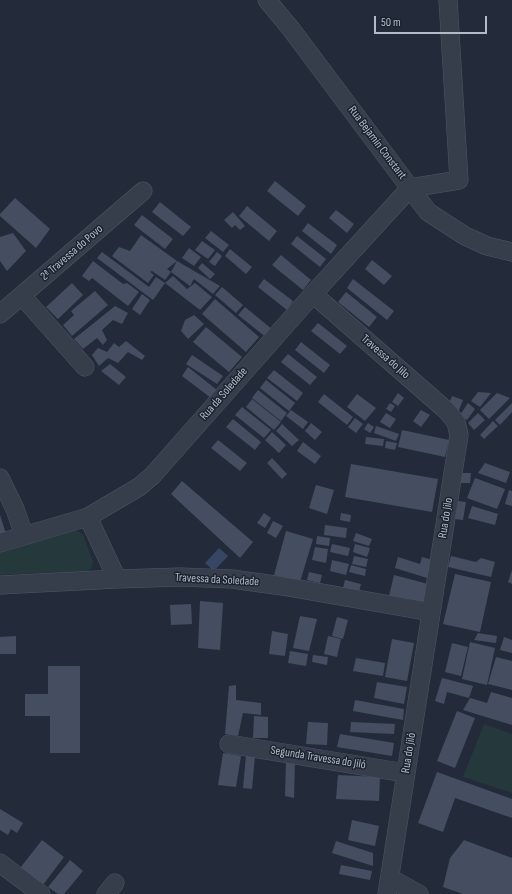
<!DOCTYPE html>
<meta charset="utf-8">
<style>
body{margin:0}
#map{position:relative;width:512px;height:894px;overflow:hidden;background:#232b3b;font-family:"Sofia Sans Condensed",sans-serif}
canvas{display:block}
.scale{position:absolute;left:374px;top:16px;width:113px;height:18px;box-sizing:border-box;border:2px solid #b2b9c7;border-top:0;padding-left:5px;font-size:12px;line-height:14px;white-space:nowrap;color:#b2b9c7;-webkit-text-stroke:3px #1c2330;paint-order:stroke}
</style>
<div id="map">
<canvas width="512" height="894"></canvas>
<div class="scale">50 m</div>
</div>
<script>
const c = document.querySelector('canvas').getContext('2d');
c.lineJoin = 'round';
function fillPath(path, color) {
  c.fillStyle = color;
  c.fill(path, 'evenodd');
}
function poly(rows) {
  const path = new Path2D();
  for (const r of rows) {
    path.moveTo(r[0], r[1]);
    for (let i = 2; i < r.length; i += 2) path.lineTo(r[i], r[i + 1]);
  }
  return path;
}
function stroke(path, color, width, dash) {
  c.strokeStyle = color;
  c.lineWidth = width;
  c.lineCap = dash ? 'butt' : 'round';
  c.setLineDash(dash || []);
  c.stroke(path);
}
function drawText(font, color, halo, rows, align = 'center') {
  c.font = font + ' "Sofia Sans Condensed",sans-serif';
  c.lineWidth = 3;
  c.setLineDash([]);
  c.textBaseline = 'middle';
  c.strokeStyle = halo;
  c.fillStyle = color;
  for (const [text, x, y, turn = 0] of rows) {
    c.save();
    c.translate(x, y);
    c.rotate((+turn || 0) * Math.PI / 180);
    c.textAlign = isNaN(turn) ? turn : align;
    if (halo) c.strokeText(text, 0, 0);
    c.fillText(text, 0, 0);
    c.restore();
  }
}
const green = poly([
 [73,531,78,531,83,535,93,561,92,568,88,571,0,575,0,551,28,541],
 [484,724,512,734,512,793,463,777]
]);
const water = poly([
 [219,548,228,556,214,571,205,563]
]);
const building = poly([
 [275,181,306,206,298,216,267,191],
 [15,198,50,229,36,248,0,216,0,214],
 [160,202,191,227,183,236,152,212],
 [247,206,277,231,269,241,239,216],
 [336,210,354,224,347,233,329,218],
 [233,212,245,226,240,230,235,225,232,228,224,220],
 [142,215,173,239,165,249,134,225],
 [308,223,337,245,331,254,302,231],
 [211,231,229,245,223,252,205,238],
 [13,233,26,251,7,271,0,261,0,237],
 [141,235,177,261,167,269,171,272,177,261,220,286,213,294,194,279,190,286,171,272,165,280,152,271,150,272,154,275,148,283,112,256,119,247,130,251],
 [297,236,326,259,320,267,291,244],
 [202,241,215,250,208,259,195,250],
 [189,248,201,257,194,266,182,258],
 [230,249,252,267,246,274,225,256],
 [102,252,149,287,156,277,165,283,173,276,187,289,195,283,212,297,200,310,165,283,153,300,97,258],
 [217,252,222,256,215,266,209,262],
 [281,255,311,280,303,290,272,265],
 [372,260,392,276,384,285,365,269],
 [93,261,123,284,127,283,139,292,128,306,92,278,89,281,82,276],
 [202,263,215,274,210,279,198,268],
 [264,279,293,301,287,310,258,287],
 [353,279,394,311,387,320,347,288],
 [72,283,83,295,58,319,46,307],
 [222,287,243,305,236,313,215,295],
 [95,291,108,305,72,336,63,325,74,315,71,311],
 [346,292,377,317,369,327,338,302],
 [142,294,150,300,140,315,132,309],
 [215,299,259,337,246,352,202,314],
 [115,306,128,313,122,324,113,320,102,330,107,340,103,345,97,338,83,349,74,339],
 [245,307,273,330,267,338,238,315],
 [194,315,204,324,188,339,181,331,185,320],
 [318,323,347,346,340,354,311,331],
 [206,327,242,357,229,372,193,342],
 [126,341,145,356,142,360,128,352,118,363,108,358,99,366,92,355,98,348,107,352,114,343,119,347],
 [301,342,330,365,324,373,295,350],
 [288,354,317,377,310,385,281,362],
 [192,355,223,376,217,384,186,364],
 [110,364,126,377,119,385,101,371],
 [188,367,217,390,211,398,182,376],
 [274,370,303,393,297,401,267,378],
 [266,380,295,403,289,411,260,388],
 [258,390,287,413,281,421,252,398],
 [478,392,491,393,480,407,471,401],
 [398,393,404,398,398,406,392,402],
 [497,393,510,398,489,419,480,410],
 [324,394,353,417,347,425,318,402],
 [357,394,376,408,365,421,347,407],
 [452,396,463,400,457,415,448,406],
 [252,399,281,422,274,430,246,407],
 [390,403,395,406,391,412,386,409],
 [468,403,475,409,467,420,460,415],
 [512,403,512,412,500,425,495,420],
 [242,407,271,430,264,438,235,415],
 [291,410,308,422,303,429,286,416],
 [421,410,430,415,421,427,413,421],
 [386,413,396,419,390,428,380,422],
 [478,413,485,420,474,430,468,423],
 [355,418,363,424,356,433,348,427],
 [233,419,261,442,255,450,226,427],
 [493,421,498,426,484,439,480,435],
 [311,423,322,432,315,440,305,431],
 [368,423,374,427,370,433,364,429],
 [282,424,299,440,292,446,276,431],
 [376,426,399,434,396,441,374,433],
 [402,430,449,440,445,457,398,447],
 [272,432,286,445,279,453,265,440],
 [366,437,384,439,383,446,365,444],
 [218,440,247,463,240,471,211,448],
 [386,441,397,443,395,450,385,448],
 [303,442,321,456,315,464,297,451],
 [272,458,287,474,282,479,267,463],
 [485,463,510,472,506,483,478,473],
 [351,464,438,479,432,512,345,497],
 [461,473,471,473,470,483,461,483],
 [475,478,505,489,497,509,467,498],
 [182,481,253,542,240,558,171,494],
 [316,485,334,490,327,514,309,508],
 [509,490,512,491,512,506,505,504],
 [458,501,466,502,463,520,455,519],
 [472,506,498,514,495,525,468,518],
 [264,513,271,518,265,528,257,523],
 [341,513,351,515,350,522,340,520],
 [0,515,6,534,0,536],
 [273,521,283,526,276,538,267,533],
 [325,525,347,528,346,538,324,535],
 [286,531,313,539,300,582,274,575],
 [356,533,372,539,369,546,353,541],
 [317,536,330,538,329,546,316,544],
 [332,544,350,548,348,556,330,552],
 [355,544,370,548,367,557,353,552],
 [315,547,328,549,326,563,312,560],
 [354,556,368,559,366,567,352,564],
 [451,556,476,562,481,558,495,562,491,577,448,567],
 [398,557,420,564,422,557,433,560,427,578,395,568],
 [332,560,349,564,346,575,330,571],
 [351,565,366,569,365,576,349,572],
 [512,570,512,584,508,582],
 [309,572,322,575,320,583,307,580],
 [455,574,491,582,480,632,443,624],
 [394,575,428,584,423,604,389,596],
 [345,580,361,584,358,596,342,592],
 [200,601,223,603,220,650,198,648],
 [191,604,192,624,171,625,170,605],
 [300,616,317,619,309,651,293,648],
 [337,617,348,620,343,639,332,636],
 [272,631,288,634,285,656,269,654],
 [478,633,497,636,496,643,474,640],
 [16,636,16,654,0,654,0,637],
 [328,636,341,639,337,657,324,654],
 [504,637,512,640,512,653,500,650],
 [392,639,414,643,407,681,385,677],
 [470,642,495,648,487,685,462,679],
 [452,643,468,647,461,676,445,672],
 [290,651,308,654,306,666,288,663],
 [313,655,328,657,327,665,312,662],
 [496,657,512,661,512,690,488,684],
 [356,658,385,663,383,676,353,671],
 [48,666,80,666,80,753,50,753,50,716,25,716,25,694,48,694],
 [442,678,473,686,469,698,447,692,444,704,435,701],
 [377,682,407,687,404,704,374,698],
 [236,685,236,700,261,703,261,715,243,713,238,736,225,734,229,686],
 [491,692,512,698,512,725,463,710,470,698,487,703],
 [355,700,404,709,403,720,353,711],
 [457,711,475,718,455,768,437,761],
 [254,716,268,717,268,738,253,738],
 [308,722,328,723,327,745,306,744],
 [351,722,395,724,394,734,350,732],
 [340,734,394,743,392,756,337,747],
 [223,753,241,756,236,787,218,785],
 [246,755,255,756,252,789,243,788],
 [286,760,295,760,294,798,285,796],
 [437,772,512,799,512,818,455,798,443,832,418,823],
 [338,775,380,777,379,801,336,799],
 [0,809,23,823,17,833,11,829,8,835,0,830],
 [352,820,379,826,375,846,348,840],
 [42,840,64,857,43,885,20,868],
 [464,840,512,858,512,894,463,894,443,887,450,858],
 [336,841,373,853,373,866,332,853],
 [70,860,83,871,64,894,58,894,48,887],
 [341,865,372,871,370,880,339,874]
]);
const minor = poly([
 [267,0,291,29,428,212,465,236,487,246,512,252],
 [313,294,447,411,456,422,459,435,387,894],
 [22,296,85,367],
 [0,314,143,191],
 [0,478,15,509,24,535],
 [88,517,117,579],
 [0,543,88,517,139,487,152,476,313,294,410,188,459,180,448,0],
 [0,585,117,579,180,577,232,579,282,586,431,612],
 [229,744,406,773],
 [0,863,41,894],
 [390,878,419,894],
 [106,894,115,883]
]);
const streetNames = [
 ["Rua Bejamin Constant",377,143,53],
 ["2ª Travessa do Povo",72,253,-41],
 ["Travessa do Jilo",385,357,41],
 ["Rua da Soledade",224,394,-49],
 ["Rua do Jilo",446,518,-81],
 ["Travessa da Soledade",217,580,3],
 ["Rua do Jiló",409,753,-81],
 ["Segunda Travessa do Jiló",318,758,9]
];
fillPath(green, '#25383c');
fillPath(water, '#374662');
fillPath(building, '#444e60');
stroke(minor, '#4f5663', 19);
stroke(minor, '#373e4b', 18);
drawText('12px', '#b2b9c7', '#1c2330', streetNames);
</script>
